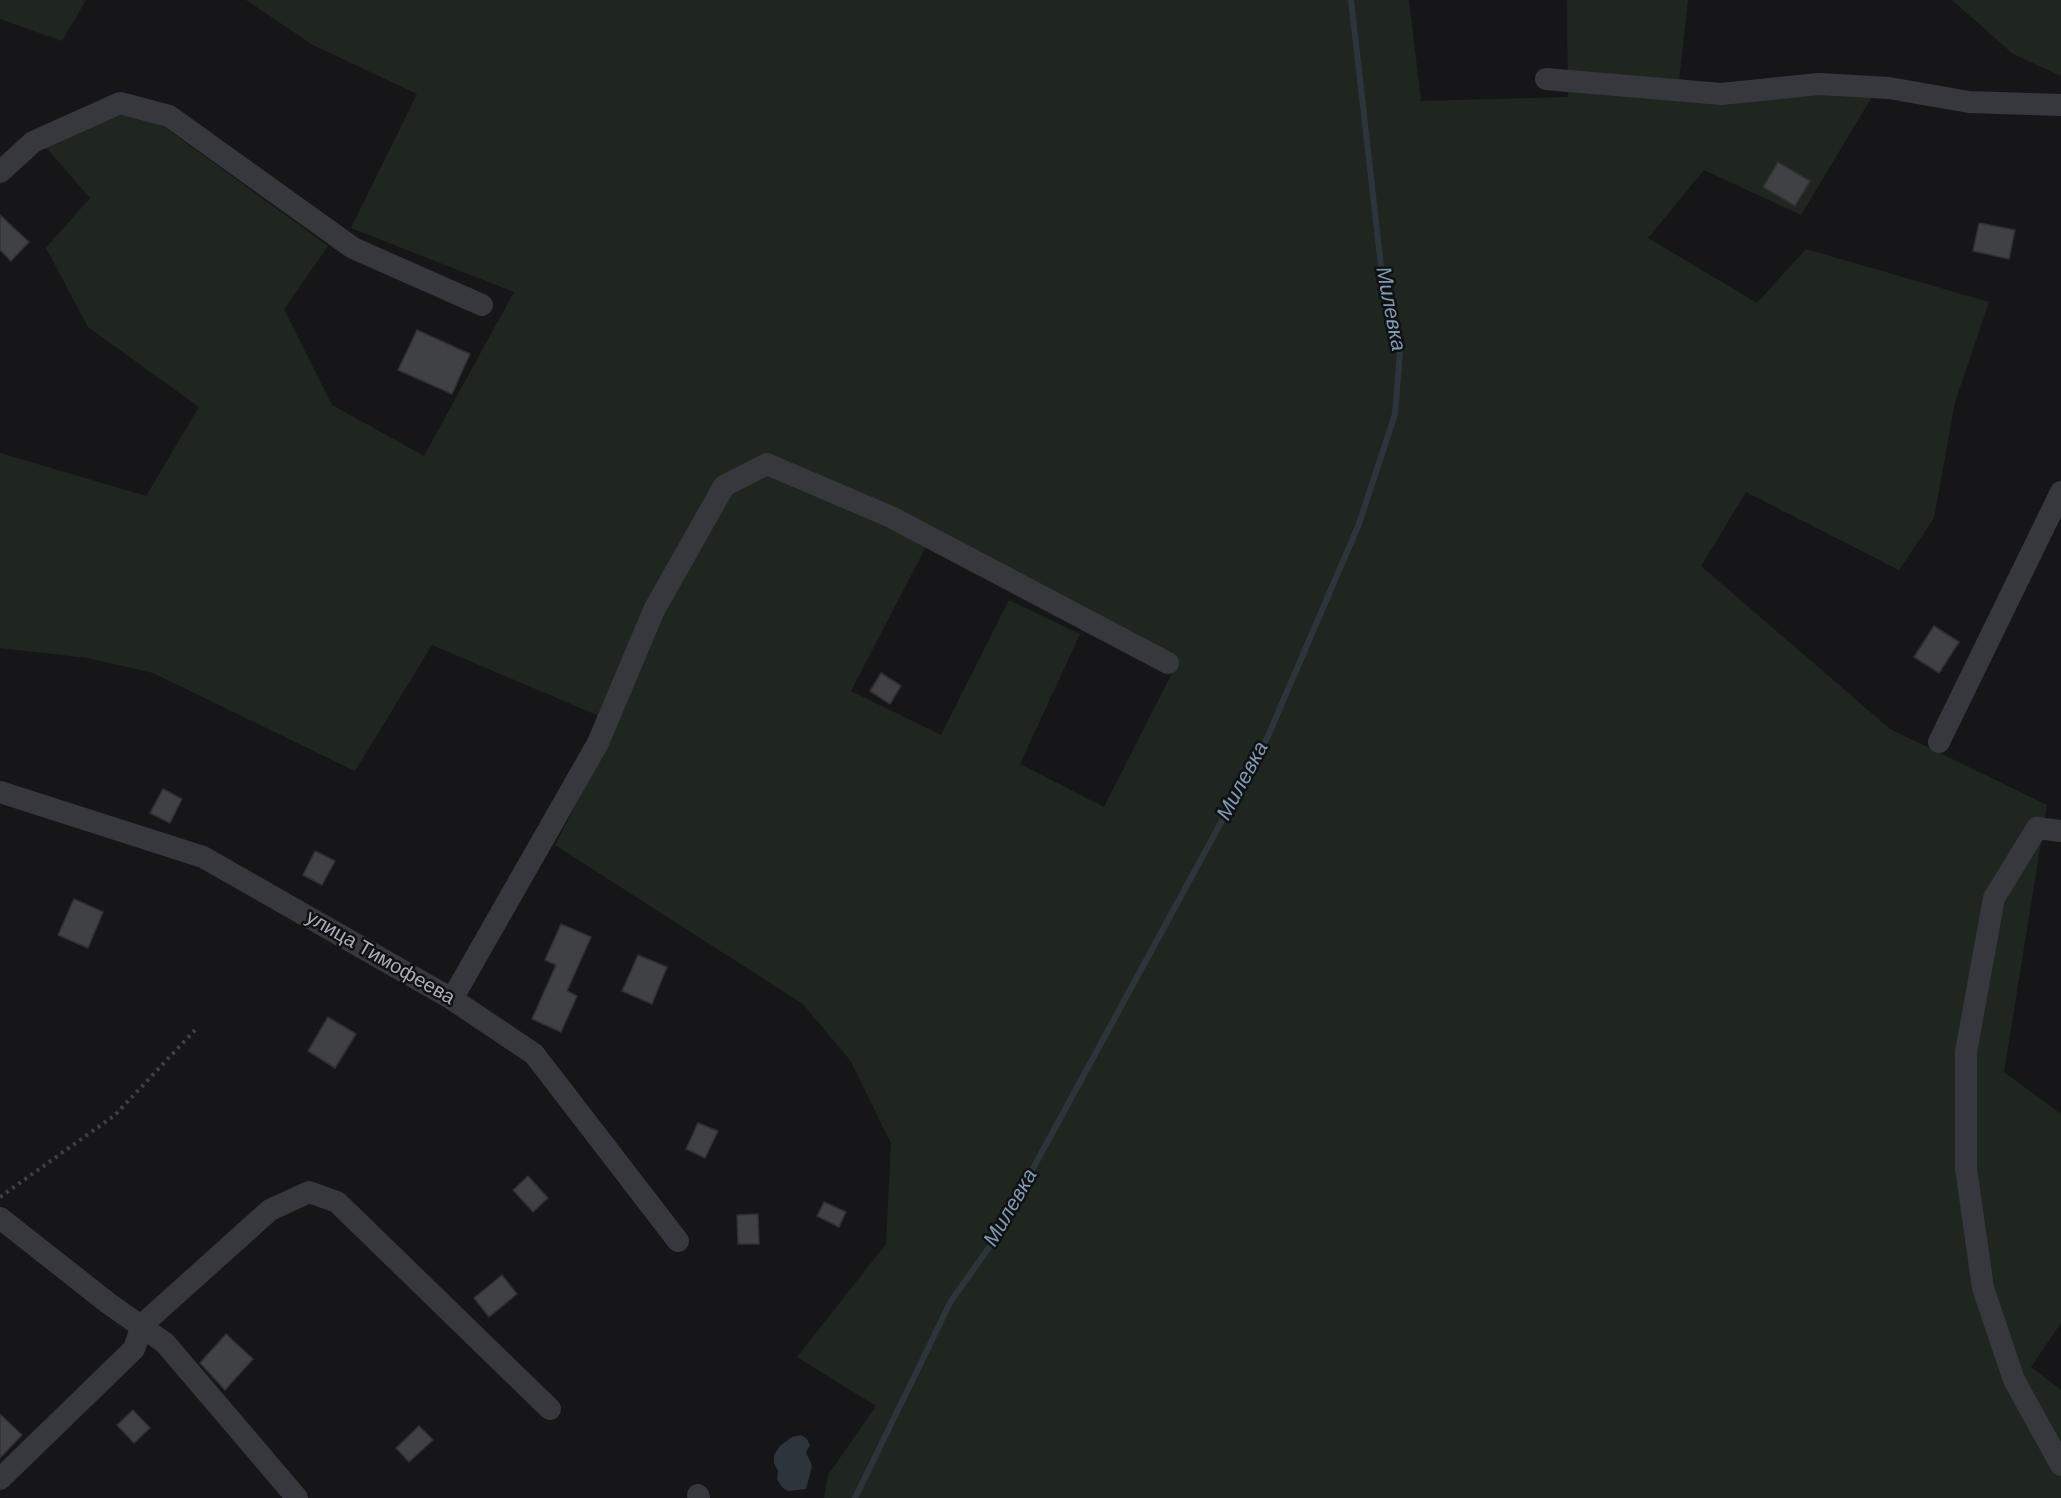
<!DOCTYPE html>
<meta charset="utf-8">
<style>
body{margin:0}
canvas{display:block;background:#161618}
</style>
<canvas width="2061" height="1498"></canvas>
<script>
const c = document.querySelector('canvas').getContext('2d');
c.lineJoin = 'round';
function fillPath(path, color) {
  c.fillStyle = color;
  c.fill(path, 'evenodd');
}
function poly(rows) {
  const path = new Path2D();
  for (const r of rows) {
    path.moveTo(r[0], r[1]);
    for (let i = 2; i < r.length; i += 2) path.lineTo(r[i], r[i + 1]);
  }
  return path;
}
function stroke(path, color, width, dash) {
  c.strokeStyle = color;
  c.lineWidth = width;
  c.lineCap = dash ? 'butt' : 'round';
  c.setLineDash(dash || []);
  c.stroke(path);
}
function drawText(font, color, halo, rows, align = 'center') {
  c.font = font + ' Helvetica,sans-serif';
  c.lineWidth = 5;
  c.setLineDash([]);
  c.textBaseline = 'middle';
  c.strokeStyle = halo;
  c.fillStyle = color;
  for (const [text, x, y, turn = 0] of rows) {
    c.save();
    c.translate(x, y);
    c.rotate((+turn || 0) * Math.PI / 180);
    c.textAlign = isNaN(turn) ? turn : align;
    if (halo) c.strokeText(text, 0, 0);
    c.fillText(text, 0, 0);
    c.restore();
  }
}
const green = poly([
 [0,0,86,0,62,41,0,19],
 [246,0,1409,0,1421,101,1568,97,1567,0,1688,0,1677,99,1818,91,1873,95,1801,215,1704,170,1648,238,1757,303,1806,249,1989,302,1955,402,1934,518,1899,570,1746,492,1701,566,1890,729,2047,805,2004,1072,2061,1114,2061,1323,2031,1367,2061,1390,2061,1498,824,1498,828,1475,876,1406,797,1357,886,1244,891,1143,850,1060,803,1004,555,845,618,724,432,645,355,771,153,673,88,658,0,648,0,453,146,496,199,407,88,327,46,248,90,198,45,146,124,112,160,124,328,246,284,309,332,405,424,456,514,292,351,228,417,94,313,45],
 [932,535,1178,661,1104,807,1020,764,1080,634,1009,600,941,735,851,691],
 [1952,0,2061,0,2061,76,2013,54]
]);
const water = poly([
 [801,1435,807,1439,810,1445,806,1452,812,1466,806,1489,788,1491,782,1487,777,1479,778,1471,774,1463,774,1455,780,1446,792,1437]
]);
const stream = poly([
 [855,1498,951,1301,993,1242,1268,736,1359,524,1395,414,1400,352,1381,266,1351,0]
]);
const building = poly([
 [1778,162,1810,181,1795,206,1763,187,1778,162],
 [0,215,29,242,11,261,0,250,0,215],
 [1979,223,2015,230,2009,259,1973,251,1979,223],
 [417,330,470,354,452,394,398,370,417,330],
 [1934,626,1959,642,1939,673,1914,657,1934,626],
 [881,673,901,686,890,704,870,691,881,673],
 [163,789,182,799,170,823,150,813,163,789],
 [315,851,335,861,322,885,303,875,315,851],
 [74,899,103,912,88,948,58,935,74,899],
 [561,924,591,937,567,991,577,996,561,1032,532,1019,556,965,545,960,561,924],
 [638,955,667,967,652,1004,622,991,638,955],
 [328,1017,356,1034,335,1068,308,1051,328,1017],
 [698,1123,718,1131,705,1158,686,1149,698,1123],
 [528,1176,548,1198,533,1212,513,1190,528,1176],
 [824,1202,846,1212,839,1227,817,1216,824,1202],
 [758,1214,759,1244,738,1244,737,1215,758,1214],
 [502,1275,517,1294,489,1317,474,1298,502,1275],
 [226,1334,253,1359,225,1390,200,1363,226,1334],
 [133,1410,150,1428,134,1443,117,1425,133,1410],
 [0,1414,22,1435,0,1458,0,1414],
 [419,1426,433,1440,409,1462,396,1448,419,1426]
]);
const path = poly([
 [0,1197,115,1115,196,1029]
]);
const minor = poly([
 [1546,79,1721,94,1819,84,1889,88,1969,102,2061,105],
 [0,172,33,142,120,103,169,116,353,248,482,305],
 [1939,742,2061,492],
 [0,792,203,857,452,999,534,1054,678,1241],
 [2061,831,2037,828,1994,898,1966,1052,1966,1168,1983,1288,2014,1380,2061,1465],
 [452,999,598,743,654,610,724,486,767,464,891,517,1168,663],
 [0,1218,108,1303,165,1343,297,1498],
 [0,1479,134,1349,142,1325,270,1210,309,1192,337,1202,550,1409],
 [698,1495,699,1498]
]);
const streetNames = [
 ["улица Тимофеева",380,958,30]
];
const waterNames = [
 ["Милевка",1390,309,79],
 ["Милевка",1243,781,-62],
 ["Милевка",1011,1208,-60]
];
fillPath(green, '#1e261f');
fillPath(water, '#2c353c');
stroke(stream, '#2c353c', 6);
fillPath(building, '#404145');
stroke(building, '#303034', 1.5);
stroke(path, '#3d3f44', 4, [3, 4.5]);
stroke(minor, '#37383d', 22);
drawText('20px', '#a8adb8', '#111113', streetNames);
drawText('italic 21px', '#7f9bb3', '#111113', waterNames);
</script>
